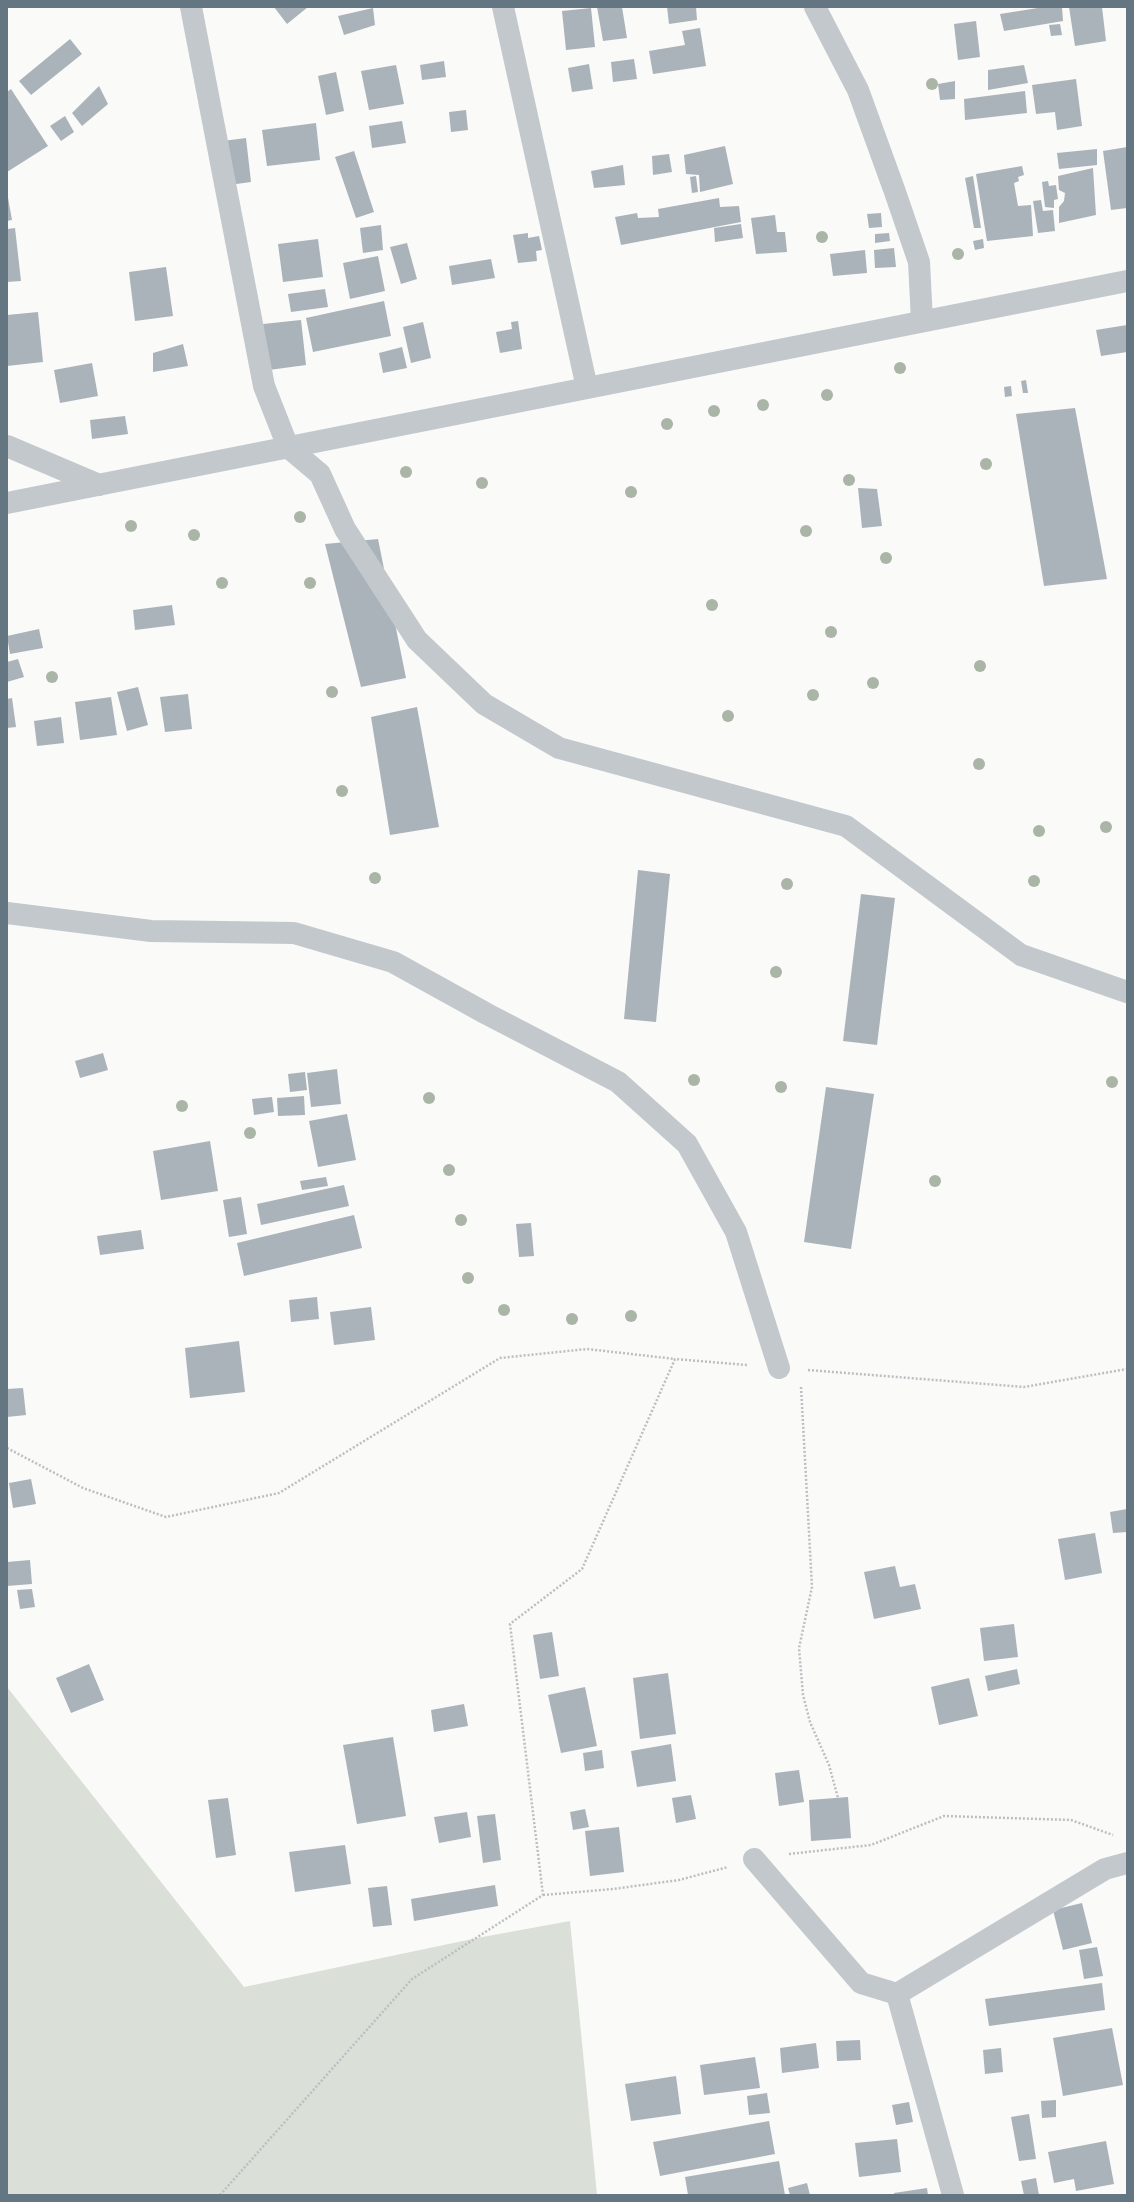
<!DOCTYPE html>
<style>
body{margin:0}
#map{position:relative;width:1134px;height:2202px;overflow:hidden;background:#fafaf8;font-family:Rubik,sans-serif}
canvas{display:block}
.frame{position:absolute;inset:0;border:8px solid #657683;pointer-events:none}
</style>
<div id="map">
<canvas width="1134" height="2202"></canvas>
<div class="frame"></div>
</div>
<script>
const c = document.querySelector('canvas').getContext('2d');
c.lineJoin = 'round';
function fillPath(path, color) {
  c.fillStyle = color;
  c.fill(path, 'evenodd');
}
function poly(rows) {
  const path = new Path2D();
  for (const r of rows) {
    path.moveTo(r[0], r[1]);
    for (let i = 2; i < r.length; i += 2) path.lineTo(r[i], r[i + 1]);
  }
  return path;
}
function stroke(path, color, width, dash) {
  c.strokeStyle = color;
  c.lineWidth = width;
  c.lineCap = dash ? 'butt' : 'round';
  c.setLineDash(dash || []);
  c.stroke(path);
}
const green = poly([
 [7,1687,244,1987,477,1938,570,1921,597,2195,7,2195]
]);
const building = poly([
 [274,7,308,7,287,24],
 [597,7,622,7,627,38,603,41],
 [667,7,696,7,697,20,669,24],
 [1044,7,1062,7,1063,21,1004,31,1000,14],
 [1069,7,1102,7,1106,41,1075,46],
 [373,8,375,25,344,35,338,16],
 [591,8,595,47,566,50,562,11],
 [976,21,980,57,958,60,954,24],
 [1060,24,1062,35,1051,36,1049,25],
 [700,28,706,66,653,74,649,51,685,45,682,31],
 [70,39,82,54,31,95,19,81],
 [634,59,637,79,613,82,611,62],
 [444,61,446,77,422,80,420,65],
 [589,64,593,89,572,92,568,68],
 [396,65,404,104,369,110,361,71],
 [1024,65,1028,83,988,90,988,70],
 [336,72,344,111,326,115,318,76],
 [1076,79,1082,126,1057,130,1055,112,1036,114,1032,85],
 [955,81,955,99,940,100,938,84],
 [99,86,108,104,82,126,72,113],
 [11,89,48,146,7,172,7,92],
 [1025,91,1027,113,965,120,964,99],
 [466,110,468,130,451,132,449,112],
 [65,116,74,132,61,141,50,126],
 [402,121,406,143,372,148,369,126],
 [316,123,320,160,267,166,262,130],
 [246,138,251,182,229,185,223,141],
 [725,146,733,184,700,192,699,175,686,174,684,155],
 [1127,147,1127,208,1111,210,1103,151],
 [1097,149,1097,165,1059,169,1057,153],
 [354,151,374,212,356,218,335,157],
 [669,154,672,172,653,175,652,156],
 [623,165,625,185,594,188,591,171],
 [1022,166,1024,175,1018,177,1019,181,1014,183,1018,206,1031,205,1033,236,987,241,976,174],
 [1093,168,1096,215,1059,223,1059,207,1064,201,1065,193,1059,190,1058,176],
 [696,176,698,192,692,193,690,177],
 [973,176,981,228,974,228,965,178],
 [1048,181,1049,186,1056,185,1058,199,1054,200,1054,208,1045,207,1042,182],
 [7,192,12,220,7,221],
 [719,198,720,207,739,206,741,222,621,245,615,217,637,213,638,218,659,217,658,209],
 [1041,200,1043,211,1053,210,1055,231,1038,233,1033,201],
 [881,213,882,227,869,228,867,214],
 [775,215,777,232,785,232,787,252,756,254,751,218],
 [741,224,743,238,715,242,714,228],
 [381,225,383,250,363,253,360,228],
 [15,228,21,281,7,282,7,229],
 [528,233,528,238,539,236,542,250,536,251,537,261,518,263,513,235],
 [889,233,890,241,875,243,875,234],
 [318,239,323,277,283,282,278,244],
 [983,239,984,248,975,250,973,241],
 [407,243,417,279,401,284,390,247],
 [894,248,896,267,875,268,874,250],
 [865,250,867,273,833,276,830,254],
 [378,256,385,291,350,299,343,263],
 [491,259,495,278,452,285,449,266],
 [166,267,173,316,135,321,129,272],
 [325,289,328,307,291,312,288,294],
 [384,301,391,336,313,352,306,318],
 [38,312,43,362,7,366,7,315],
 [301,320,306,365,269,370,263,324],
 [518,321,522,349,500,353,496,332,512,329,511,322],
 [423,322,431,358,411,363,403,327],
 [1127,325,1127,352,1101,356,1096,330],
 [183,344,188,366,153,372,153,353],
 [402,347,407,368,383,373,379,353],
 [92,363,98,396,60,403,54,370],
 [1026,380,1028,393,1023,393,1021,381],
 [1011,386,1012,396,1005,397,1004,387],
 [1075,408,1107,579,1044,586,1016,414],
 [125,416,128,434,92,439,90,420],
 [858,488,877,489,882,526,862,528],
 [378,539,406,678,361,687,325,544],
 [172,605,175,625,135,630,133,610],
 [39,629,43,648,10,654,7,636],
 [18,659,24,677,7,682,7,662],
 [138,687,148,725,127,731,117,692],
 [188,694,192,729,165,732,160,697],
 [111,697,117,735,80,740,75,702],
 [12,698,16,727,7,728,7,699],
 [417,707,439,827,390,835,371,717],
 [61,717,64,743,37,746,34,721],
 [638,870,670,874,656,1022,624,1019],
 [861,894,895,898,877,1045,843,1041],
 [103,1053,108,1070,80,1078,75,1061],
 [337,1069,341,1104,311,1107,307,1073],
 [305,1072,307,1090,290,1092,288,1074],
 [826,1087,874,1094,851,1249,804,1242],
 [304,1096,305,1115,278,1116,277,1098],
 [272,1097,274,1112,254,1115,252,1099],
 [347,1114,356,1160,318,1167,309,1121],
 [210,1141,218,1191,161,1200,153,1151],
 [326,1177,328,1186,302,1190,300,1181],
 [344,1185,349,1206,261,1225,257,1204],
 [241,1197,247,1234,229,1237,223,1200],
 [354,1215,362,1248,244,1276,237,1243],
 [531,1223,534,1256,519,1257,516,1224],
 [141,1230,144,1249,100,1255,97,1236],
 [317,1297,319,1319,291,1322,289,1300],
 [371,1307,375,1340,334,1345,330,1312],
 [239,1341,245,1392,190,1398,185,1348],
 [23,1388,26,1415,7,1417,7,1389],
 [31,1479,36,1504,13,1508,9,1483],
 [1127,1509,1127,1532,1113,1533,1110,1512],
 [1095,1533,1102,1573,1065,1580,1058,1539],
 [30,1560,32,1584,7,1586,7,1562],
 [895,1566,900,1587,915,1584,921,1609,874,1619,864,1572],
 [32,1589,35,1607,20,1609,17,1590],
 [1014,1624,1018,1657,984,1661,980,1628],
 [552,1632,559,1676,540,1679,533,1635],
 [89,1664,104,1700,71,1713,56,1678],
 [1017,1669,1020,1684,988,1691,985,1676],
 [668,1673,676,1734,640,1739,633,1678],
 [969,1678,978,1716,939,1725,931,1687],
 [585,1687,597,1746,561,1753,548,1695],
 [464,1704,468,1726,434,1732,431,1710],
 [393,1737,406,1816,357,1824,343,1745],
 [671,1744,676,1781,637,1787,631,1751],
 [602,1750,604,1768,585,1771,583,1753],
 [799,1770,804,1802,779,1806,775,1773],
 [691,1795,696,1819,676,1823,672,1798],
 [848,1797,851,1838,811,1841,809,1800],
 [228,1798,236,1855,216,1858,208,1800],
 [585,1809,589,1827,573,1830,570,1812],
 [467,1812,471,1837,439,1843,434,1817],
 [495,1814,501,1860,483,1863,477,1816],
 [619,1827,624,1872,590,1876,585,1831],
 [345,1845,351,1884,295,1892,289,1852],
 [495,1885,498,1906,414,1921,411,1899],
 [387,1886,392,1925,373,1927,368,1888],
 [1082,1903,1092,1943,1063,1950,1053,1910],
 [1097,1947,1103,1976,1084,1979,1079,1950],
 [1102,1983,1105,2010,989,2026,985,1999],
 [1112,2028,1123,2085,1063,2096,1053,2038],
 [860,2040,861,2060,837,2061,836,2041],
 [816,2043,819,2068,782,2073,780,2048],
 [1001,2048,1003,2072,985,2074,983,2050],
 [755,2057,760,2088,704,2095,700,2065],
 [676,2076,681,2114,631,2121,625,2084],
 [767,2093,770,2113,749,2115,747,2096],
 [1056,2100,1056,2117,1042,2118,1041,2101],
 [909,2102,913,2122,896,2125,892,2105],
 [1029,2114,1036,2159,1019,2161,1011,2117],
 [769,2121,775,2154,660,2176,653,2142],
 [897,2139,901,2172,859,2177,855,2143],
 [1106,2141,1114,2184,1076,2191,1074,2179,1054,2183,1048,2152],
 [779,2161,785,2195,688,2195,685,2177],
 [1036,2178,1039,2195,1024,2195,1021,2181],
 [807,2183,810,2195,790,2195,788,2188],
 [927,2188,928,2195,894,2195,894,2193]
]);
const path = poly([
 [808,1370,1024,1387,1127,1369],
 [801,1387,812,1587,799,1648,803,1695,810,1722,829,1765,838,1798],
 [7,1448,83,1488,166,1517,279,1493,500,1358,587,1349,675,1359],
 [789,1854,871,1845,944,1816,1071,1820,1113,1835],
 [543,1895,613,1889,679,1880,728,1867],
 [220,2195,412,1979,543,1895,510,1624,582,1569,675,1359,747,1365]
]);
const minor = poly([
 [191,7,264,386,288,447,320,474,345,529,417,640,484,704,559,748,846,826,1021,955,1127,992],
 [503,7,587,388],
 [815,7,858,90,895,192,919,262,922,321],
 [7,446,99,485],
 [7,503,1127,281],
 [7,913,151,931,294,933,393,962,487,1014,618,1082,687,1144,736,1232,779,1368],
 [754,1859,861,1983,897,1994,1105,1869,1127,1863],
 [897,1994,953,2195]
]);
const trees = [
 [932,84],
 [822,237],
 [958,254],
 [900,368],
 [827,395],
 [763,405],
 [714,411],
 [667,424],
 [986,464],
 [406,472],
 [849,480],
 [482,483],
 [631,492],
 [300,517],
 [131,526],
 [806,531],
 [194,535],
 [886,558],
 [222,583],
 [310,583],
 [712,605],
 [831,632],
 [980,666],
 [52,677],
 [873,683],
 [332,692],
 [813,695],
 [728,716],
 [979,764],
 [342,791],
 [1106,827],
 [1039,831],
 [375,878],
 [1034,881],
 [787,884],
 [776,972],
 [694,1080],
 [1112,1082],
 [781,1087],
 [429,1098],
 [182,1106],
 [250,1133],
 [449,1170],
 [935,1181],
 [461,1220],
 [468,1278],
 [504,1310],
 [631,1316],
 [572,1319]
];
fillPath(green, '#dadfd7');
fillPath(building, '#aab3b9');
stroke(path, '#bbbfc2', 2.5, [2, 2]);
stroke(minor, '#c3c8cc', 22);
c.fillStyle = '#aab4a7';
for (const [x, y] of trees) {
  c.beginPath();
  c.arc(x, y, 6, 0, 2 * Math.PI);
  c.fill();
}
</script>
